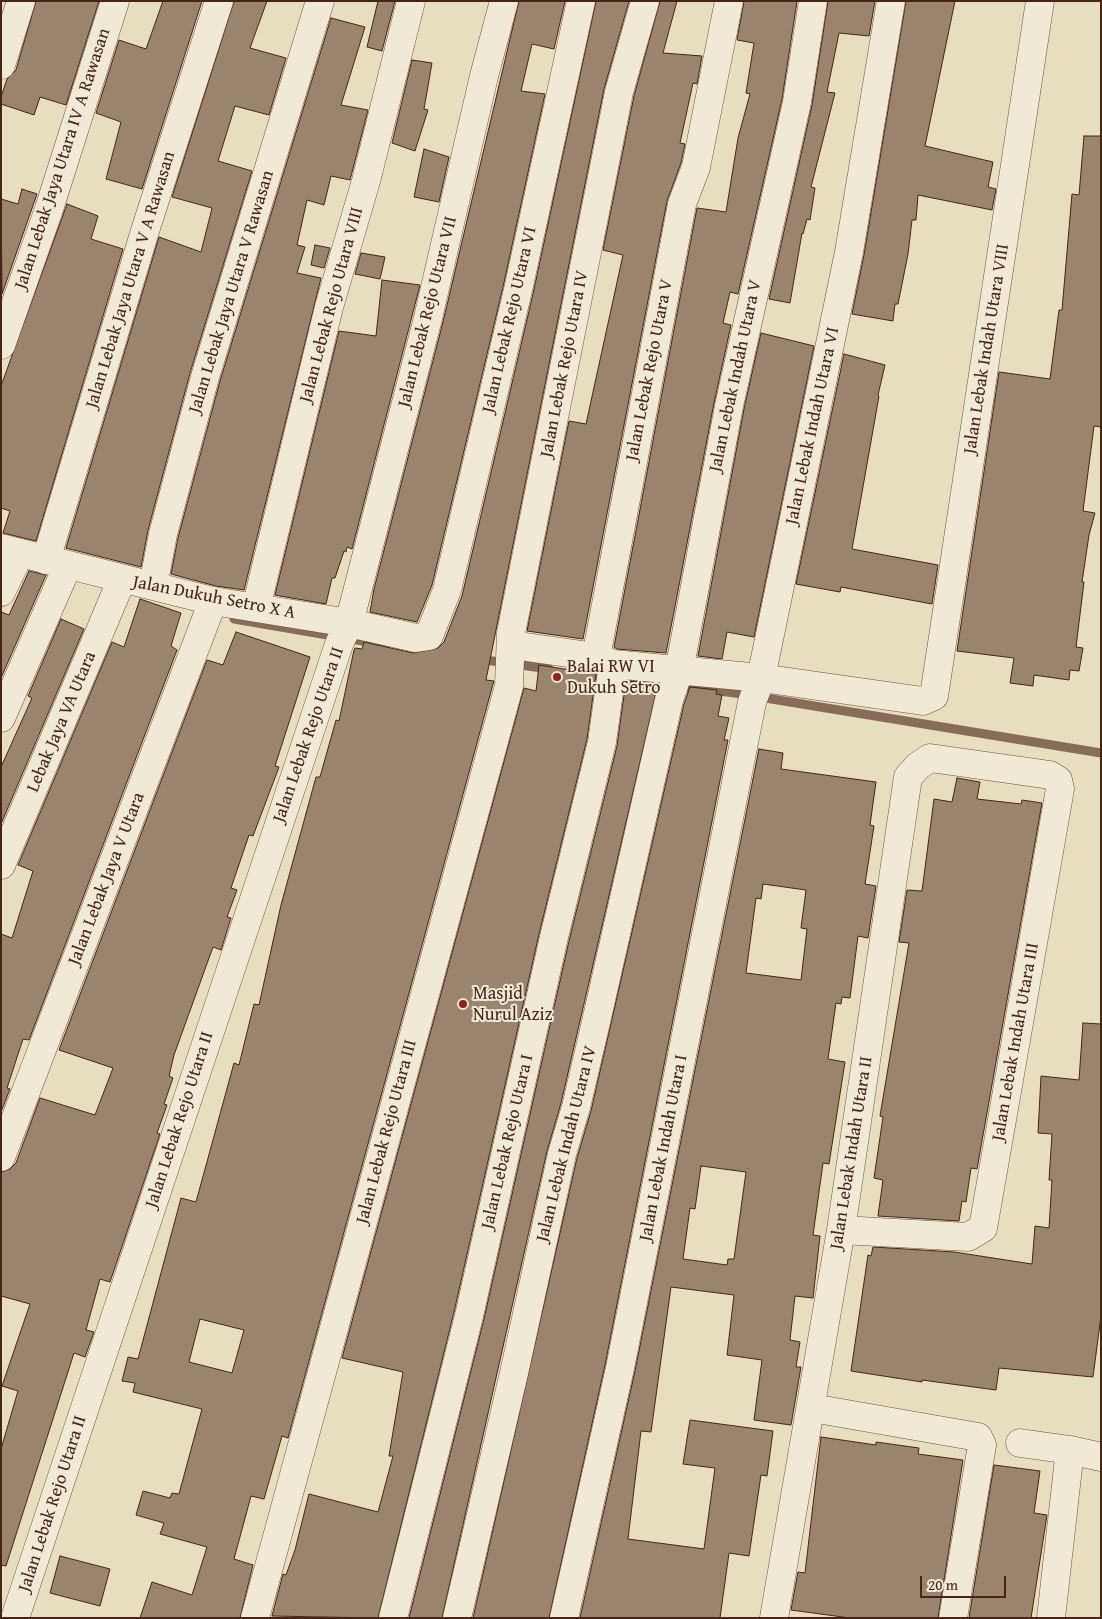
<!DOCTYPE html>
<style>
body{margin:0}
#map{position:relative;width:1102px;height:1619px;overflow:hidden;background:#e7ddbf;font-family:"Gentium Book Plus",serif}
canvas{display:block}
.frame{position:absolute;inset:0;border:2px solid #472416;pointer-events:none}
.scale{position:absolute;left:920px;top:1576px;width:86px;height:22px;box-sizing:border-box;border:2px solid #472416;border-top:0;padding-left:6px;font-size:15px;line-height:18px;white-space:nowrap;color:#472416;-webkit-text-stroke:4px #efe9d5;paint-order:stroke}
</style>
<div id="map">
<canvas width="1102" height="1619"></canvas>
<div class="frame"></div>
<div class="scale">20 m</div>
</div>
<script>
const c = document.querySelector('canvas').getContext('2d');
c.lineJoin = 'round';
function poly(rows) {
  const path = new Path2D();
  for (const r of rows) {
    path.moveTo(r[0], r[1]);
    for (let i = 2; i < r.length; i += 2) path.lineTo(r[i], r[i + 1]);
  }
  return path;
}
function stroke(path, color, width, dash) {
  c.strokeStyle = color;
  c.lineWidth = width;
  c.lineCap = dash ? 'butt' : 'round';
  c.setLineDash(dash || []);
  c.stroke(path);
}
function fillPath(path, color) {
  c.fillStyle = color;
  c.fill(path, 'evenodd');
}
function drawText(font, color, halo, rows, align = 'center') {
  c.font = font + ' "Gentium Book Plus",serif';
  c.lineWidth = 4;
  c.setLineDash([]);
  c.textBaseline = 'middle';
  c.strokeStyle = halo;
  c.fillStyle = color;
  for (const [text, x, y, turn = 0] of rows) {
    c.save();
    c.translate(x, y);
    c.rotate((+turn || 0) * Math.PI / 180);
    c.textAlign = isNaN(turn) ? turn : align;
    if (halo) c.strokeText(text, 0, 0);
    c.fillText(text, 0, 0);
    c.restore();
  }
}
const stream = poly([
 [234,619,386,645],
 [478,659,549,669],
 [585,674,735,693,1101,753]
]);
const building = poly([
 [36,1,99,1,66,105,40,97,34,115,1,104,1,97,7,79,16,70,36,1],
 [163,1,202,1,142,189,106,179,121,122,96,113,119,40,146,49,163,1],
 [234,1,267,1,250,48,286,58,269,115,235,106,218,161,252,171,190,373,148,530,141,567,66,548,159,237,201,252,212,208,172,197,234,1],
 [378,1,395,1,382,51,367,47,378,1],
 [519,1,565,1,554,49,532,44,521,91,545,94,503,287,432,585,417,622,370,612,374,589,443,322,519,1],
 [596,1,629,1,604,89,486,680,494,681,493,684,288,1438,282,1436,264,1499,251,1496,234,1559,253,1565,240,1618,140,1618,152,1582,192,1595,207,1547,160,1534,164,1523,136,1515,143,1491,170,1498,172,1493,179,1494,202,1409,133,1392,135,1383,122,1381,128,1357,138,1359,181,1198,196,1202,234,1063,239,1065,254,1004,259,1005,281,905,316,777,320,777,336,720,339,721,354,650,355,648,362,649,364,642,413,653,438,648,444,642,462,596,533,294,596,1],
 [200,1319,244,1330,232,1373,189,1362,200,1319],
 [660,1,677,1,663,53,702,56,697,84,693,83,680,143,685,144,681,163,667,201,583,639,527,631,569,421,586,424,623,255,603,250,634,96,660,1],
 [744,1,797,1,782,99,738,294,730,292,723,323,731,325,714,403,666,653,617,649,614,647,697,208,726,212,738,138,750,94,746,93,754,43,737,40,744,1],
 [828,1,875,1,869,36,839,33,827,92,835,93,811,187,815,188,810,220,807,219,803,234,802,233,790,303,769,299,812,105,828,1],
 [906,1,955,1,925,146,993,162,988,187,996,189,992,210,918,195,916,220,912,220,908,254,898,304,895,304,893,321,852,314,864,255,906,1],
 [331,18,365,27,341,105,368,110,350,180,331,176,324,205,307,200,297,245,305,247,297,273,321,278,244,590,216,586,171,574,178,538,220,381,331,18],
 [412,60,432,63,424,109,428,110,415,151,392,143,412,60],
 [1084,136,1101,136,1101,427,1094,426,1083,511,1095,513,1089,535,1082,582,1084,582,1076,647,1083,648,1079,671,1070,670,1069,680,1034,675,1033,686,1010,683,1014,658,957,651,999,372,1050,379,1059,310,1062,310,1072,194,1079,195,1084,136],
 [424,149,449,157,439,202,414,197,424,149],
 [22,189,37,194,2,294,1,199,18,204,22,189],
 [67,204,98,216,91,239,123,249,36,541,3,533,10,511,1,508,1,386,67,204],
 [315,245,330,248,324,268,311,265,315,245],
 [361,253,385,257,380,279,355,274,361,253],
 [382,280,420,285,352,549,347,547,346,552,344,551,335,578,332,578,326,604,275,595,339,331,376,336,382,280],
 [761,333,814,346,754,637,727,632,722,659,698,656,744,409,761,333],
 [844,354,885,365,878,395,879,396,852,549,938,565,932,604,841,587,840,592,796,584,844,354],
 [29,571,46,575,1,678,1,612,9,615,29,571],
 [140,599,181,613,171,646,177,650,29,1040,23,1039,7,1088,10,1089,1,1112,1,934,12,938,33,871,18,865,112,642,124,647,140,599],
 [61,619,84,629,1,824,1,767,32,698,28,696,61,619],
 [236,632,310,657,275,766,279,767,253,836,249,835,231,888,237,890,227,917,231,918,221,950,213,947,174,1055,169,1076,173,1078,164,1104,167,1105,157,1133,160,1134,110,1282,100,1279,86,1330,94,1332,85,1357,74,1353,6,1566,1,1565,1,1449,18,1391,2,1386,30,1304,1,1296,1,1172,10,1169,16,1163,40,1098,95,1115,113,1068,59,1050,207,660,223,665,236,632],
 [539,665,596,674,587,739,539,934,454,1312,378,1618,272,1616,283,1574,286,1575,295,1550,309,1494,378,1512,393,1456,389,1456,403,1372,342,1358,524,688,536,691,539,665],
 [626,681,658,684,561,1103,547,1151,442,1618,409,1618,484,1319,569,941,617,746,626,681],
 [690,687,717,690,716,694,722,695,718,716,729,718,724,740,728,740,605,1365,549,1618,473,1618,577,1158,591,1111,684,704,690,687],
 [759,749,783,753,781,769,876,782,870,825,874,826,865,884,876,886,868,938,858,936,850,998,842,997,841,1004,836,1003,828,1059,845,1062,829,1164,823,1163,813,1235,820,1236,813,1298,795,1296,790,1340,800,1342,796,1367,801,1367,791,1425,754,1420,762,1360,727,1355,734,1295,671,1287,651,1432,641,1431,628,1539,704,1549,715,1468,683,1464,690,1420,773,1431,767,1476,761,1475,749,1556,729,1553,720,1618,580,1618,635,1371,759,749],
 [763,884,806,890,801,928,807,929,801,980,746,973,756,898,761,899,763,884],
 [701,1166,746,1172,734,1259,728,1259,727,1265,683,1259,690,1208,695,1209,701,1166],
 [957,778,980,782,977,799,1021,804,1022,800,1042,803,977,1169,971,1168,966,1202,962,1201,959,1221,878,1216,883,1180,874,1178,883,1117,880,1116,909,943,899,942,907,890,922,891,934,799,952,802,957,778],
 [1083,1023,1101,1024,1101,1316,1093,1377,999,1368,996,1390,922,1380,922,1382,851,1371,868,1255,871,1256,873,1247,954,1252,1032,1264,1035,1226,1049,1228,1052,1180,1049,1180,1052,1134,1038,1133,1041,1076,1079,1080,1083,1023],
 [821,1437,876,1445,876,1442,919,1448,918,1454,963,1460,938,1618,850,1618,791,1610,798,1572,805,1573,821,1437],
 [994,1465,1040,1471,1034,1513,1047,1515,1031,1618,969,1618,994,1465],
 [60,1556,110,1569,100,1606,50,1593,60,1556]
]);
const minor = poly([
 [1,65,21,1],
 [1,345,49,209,115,1],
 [1,548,213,601,349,623,416,638,429,636,447,590,518,290,581,1],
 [46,560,144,234,219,1],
 [153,586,163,534,205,377,320,1],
 [1,592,20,553],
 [256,608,329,307,366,181,411,1],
 [512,645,596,657,613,664,761,678,923,701,934,696,1040,1],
 [596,657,682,204,696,167,729,1],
 [1,718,67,567],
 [1,865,122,579],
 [1,1157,213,601],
 [812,1408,978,1437,982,1445,953,1618],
 [1020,1443,1070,1450],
 [15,1618,339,644,349,623,428,318,484,76,504,1],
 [255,1618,509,686,511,633,619,92,645,1],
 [393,1618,469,1316,554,937,602,742,613,664],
 [457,1618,514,1373,562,1154,576,1107,596,1022,669,700,679,671,729,406,797,102,813,1],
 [564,1618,620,1368,752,702,761,678,849,252,891,1],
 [774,1618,841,1230,908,777,918,766,930,758,1050,775,1058,780,1060,789,983,1228,968,1237,841,1230],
 [1051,1618,1070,1450,1101,1457]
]);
const markers = [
 [557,677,5,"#8f2418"],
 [463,1004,5,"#8f2418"]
];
const streetNames = [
 ["Jalan Lebak Jaya Utara IV A Rawasan",63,159,-72],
 ["Jalan Lebak Jaya Utara V A Rawasan",131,280,-73],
 ["Jalan Lebak Jaya Utara V Rawasan",232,292,-73],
 ["Jalan Lebak Rejo Utara VIII",332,305,-75],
 ["Jalan Lebak Rejo Utara VII",428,312,-76],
 ["Jalan Lebak Rejo Utara VI",510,320,-77],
 ["Jalan Lebak Indah Utara VIII",987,349,-81],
 ["Jalan Lebak Rejo Utara IV",565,364,-79],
 ["Jalan Lebak Rejo Utara V",650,370,-79],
 ["Jalan Lebak Indah Utara V",736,376,-78],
 ["Jalan Lebak Indah Utara VI",813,426,-78],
 ["Jalan Dukuh Setro X A",214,598,11],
 ["Lebak Jaya VA Utara",62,722,-67],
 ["Jalan Lebak Rejo Utara II",309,735,-71],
 ["Jalan Lebak Jaya V Utara",107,879,-69],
 ["Jalan Lebak Indah Utara III",1016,1042,-80],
 ["Jalan Lebak Rejo Utara II",180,1120,-72],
 ["Jalan Lebak Rejo Utara III",387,1132,-75],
 ["Jalan Lebak Rejo Utara I",508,1142,-77],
 ["Jalan Lebak Indah Utara IV",567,1144,-76],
 ["Jalan Lebak Indah Utara I",664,1148,-79],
 ["Jalan Lebak Indah Utara II",852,1153,-81],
 ["Jalan Lebak Rejo Utara II",53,1504,-72]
];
const poiNames = [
 ["Balai RW VI",567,667],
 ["Dukuh Setro",567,688],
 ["Masjid",473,994],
 ["Nurul Aziz",473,1015]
];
stroke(stream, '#876d59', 9);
fillPath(building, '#9a846e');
stroke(building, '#472416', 1);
stroke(minor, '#6f5240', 29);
stroke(minor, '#efe9d5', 28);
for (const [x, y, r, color] of markers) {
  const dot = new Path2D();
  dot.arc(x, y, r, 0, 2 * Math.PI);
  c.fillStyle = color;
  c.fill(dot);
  stroke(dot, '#efe9d5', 2);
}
drawText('18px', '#472416', '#efe9d5', streetNames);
drawText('18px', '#472416', '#efe9d5', poiNames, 'left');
</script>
